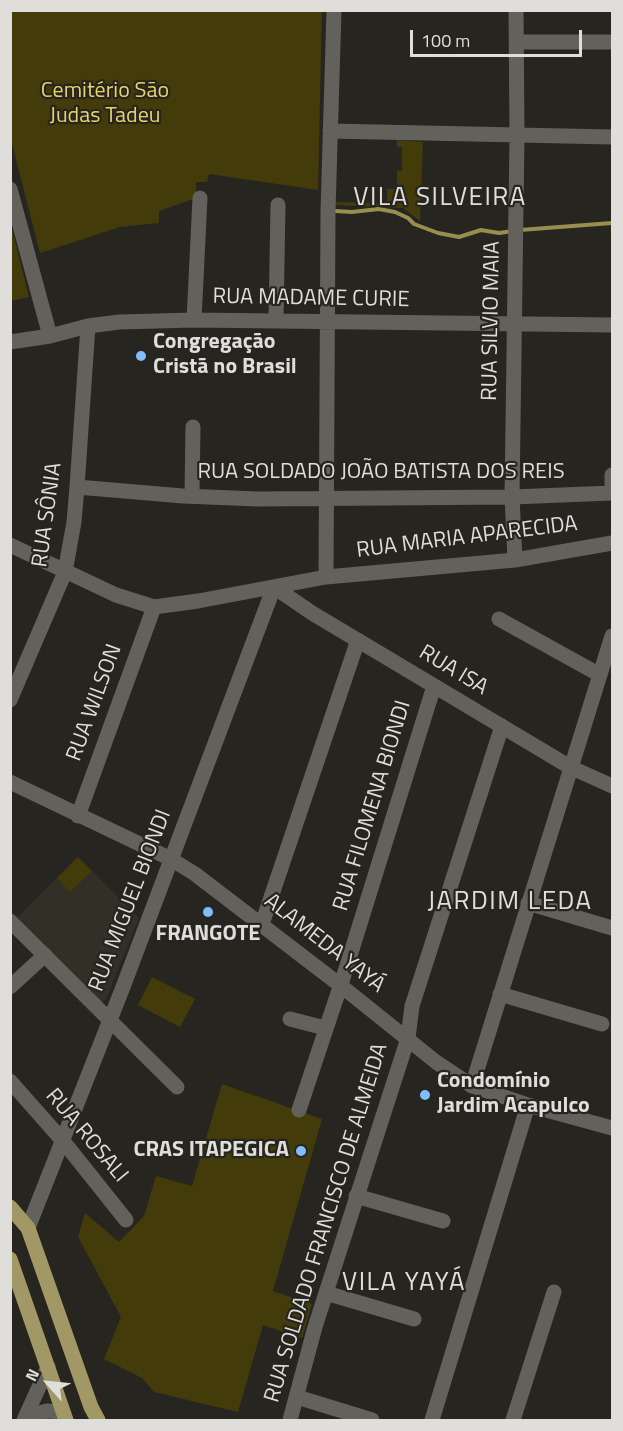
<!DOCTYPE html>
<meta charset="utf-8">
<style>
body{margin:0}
#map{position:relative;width:623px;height:1431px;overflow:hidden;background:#262520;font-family:"Titillium Web",sans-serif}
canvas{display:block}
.frame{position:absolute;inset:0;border:12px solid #dfdedb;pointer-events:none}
.north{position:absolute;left:18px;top:1353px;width:60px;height:60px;-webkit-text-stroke:4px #262520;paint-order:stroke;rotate:297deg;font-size:16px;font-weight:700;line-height:24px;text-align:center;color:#dfdedb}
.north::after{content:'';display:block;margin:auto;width:21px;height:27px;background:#dfdedb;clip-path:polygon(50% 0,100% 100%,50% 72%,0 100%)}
.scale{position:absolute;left:410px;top:30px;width:172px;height:27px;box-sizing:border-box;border:3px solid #dfdedb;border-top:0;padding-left:8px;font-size:18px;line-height:21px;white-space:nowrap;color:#dfdedb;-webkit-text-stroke:4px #262520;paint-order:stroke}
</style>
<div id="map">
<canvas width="623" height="1431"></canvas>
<div class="frame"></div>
<div class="north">N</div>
<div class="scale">100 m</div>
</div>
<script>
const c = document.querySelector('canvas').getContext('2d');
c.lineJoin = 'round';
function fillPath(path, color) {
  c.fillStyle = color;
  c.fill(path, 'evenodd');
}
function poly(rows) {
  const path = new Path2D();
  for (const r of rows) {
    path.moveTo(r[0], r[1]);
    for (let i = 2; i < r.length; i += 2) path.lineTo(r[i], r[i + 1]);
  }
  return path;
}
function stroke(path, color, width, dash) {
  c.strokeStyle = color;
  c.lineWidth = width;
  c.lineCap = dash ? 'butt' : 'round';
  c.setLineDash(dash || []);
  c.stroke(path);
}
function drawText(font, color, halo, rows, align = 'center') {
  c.font = font + ' "Titillium Web",sans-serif';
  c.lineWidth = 4.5;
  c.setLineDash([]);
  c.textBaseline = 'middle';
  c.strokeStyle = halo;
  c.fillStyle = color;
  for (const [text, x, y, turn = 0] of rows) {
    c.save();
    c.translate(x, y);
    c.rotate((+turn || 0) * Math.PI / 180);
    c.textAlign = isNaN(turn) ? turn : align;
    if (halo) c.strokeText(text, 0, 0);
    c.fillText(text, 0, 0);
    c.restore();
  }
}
const built = poly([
 [78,857,139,918,107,997,103,1002,97,1002,17,918]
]);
const green = poly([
 [10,11,322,11,318,190,209,174,207,182,196,182,196,198,159,211,159,223,120,227,40,253,11,140],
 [397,140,423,142,420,221,403,208,335,205,335,202,387,203,387,189,397,189,397,171,402,171,402,147,397,147],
 [11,225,29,297,11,301,10,301],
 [78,857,92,871,70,892,57,878],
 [152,977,195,999,180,1027,138,1005],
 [222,1084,322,1119,273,1291,312,1304,302,1338,263,1325,238,1412,154,1392,142,1378,104,1359,121,1317,78,1237,85,1213,119,1242,144,1216,156,1176,192,1186]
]);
const stream = poly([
 [335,211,352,212,379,209,395,212,408,218,414,224,438,233,459,237,481,230,499,233,513,231],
 [520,230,612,223]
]);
const minor = poly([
 [517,42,612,42],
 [330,131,612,137],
 [10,189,50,336],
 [276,319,278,205],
 [194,320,200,198],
 [10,342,50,336,88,326,119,322,194,320,612,325],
 [77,487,183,496,258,499,512,497,612,493],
 [612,493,612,475],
 [192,496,193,427],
 [10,545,116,595,154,607,198,601,326,577,515,560,612,543],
 [515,560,512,497,517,136,516,10],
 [326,577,328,211,334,10],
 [499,619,600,675],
 [10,700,65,572,74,522,77,487,88,326],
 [10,782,171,859,195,874,340,985,436,1062,472,1086,528,1105,612,1128],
 [78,816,154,607],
 [528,903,612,928],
 [10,921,177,1087],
 [262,924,358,640],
 [10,987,45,955],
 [500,994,602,1024],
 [290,1019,325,1028],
 [10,1081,63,1141,126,1220],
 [472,1086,612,636],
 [299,1110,345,972,434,686],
 [356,1196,443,1221],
 [28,1228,123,987,274,587,312,613,570,767,612,786],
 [326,1293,414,1319],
 [297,1397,372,1420],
 [24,1420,48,1367],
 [29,1420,32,1415,47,1411,62,1412],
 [290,1420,315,1327,408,1038,412,1006,502,726],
 [432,1420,528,1105],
 [513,1420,554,1292]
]);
const major = poly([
 [10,1207,28,1228,91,1407,98,1420],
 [10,1259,66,1420]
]);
const markers = [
 [141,356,6,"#80bdfa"],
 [208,912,6,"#80bdfa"],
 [425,1095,6,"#80bdfa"],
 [301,1151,6,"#80bdfa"]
];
const parkNames = [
 ["Cemitério São",105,92],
 ["Judas Tadeu",105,117]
];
const streetNames = [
 ["RUA MADAME CURIE",311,299,1],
 ["RUA SILVIO MAIA",492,321,-89],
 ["RUA SOLDADO JOÃO BATISTA DOS REIS",381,473],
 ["RUA SÔNIA",48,515,-82],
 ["RUA MARIA APARECIDA",467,538,-7],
 ["RUA ISA",453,671,31],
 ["RUA WILSON",95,703,-70],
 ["RUA FILOMENA BIONDI",373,806,-73],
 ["RUA MIGUEL BIONDI",131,901,-69],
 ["ALAMEDA YAYÁ",324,944,38],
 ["RUA ROSALI",86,1136,50],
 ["RUA SOLDADO FRANCISCO DE ALMEIDA",327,1223,-73]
];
const poiNames = [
 ["Congregação",153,343],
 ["Cristã no Brasil",153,368],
 ["FRANGOTE",208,935,"center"],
 ["Condomínio",437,1082],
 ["Jardim Acapulco",437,1107],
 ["CRAS ITAPEGICA",289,1151,"right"]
];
const quarterNames = [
 ["VILA SILVEIRA",440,199],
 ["JARDIM LEDA",510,903],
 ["VILA YAYÁ",404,1284]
];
fillPath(built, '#323026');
fillPath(green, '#433b0a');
stroke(stream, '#988e4e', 4);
stroke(minor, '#62615c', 15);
stroke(major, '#a19865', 15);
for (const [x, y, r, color] of markers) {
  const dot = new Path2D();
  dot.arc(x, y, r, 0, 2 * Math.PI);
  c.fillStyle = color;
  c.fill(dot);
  stroke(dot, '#262520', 2);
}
drawText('22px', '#e7d465', '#262520', parkNames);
drawText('22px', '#dfdedb', '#262520', streetNames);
drawText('bold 22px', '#dfdedb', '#262520', poiNames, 'left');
c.letterSpacing = '1.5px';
drawText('26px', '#dfdedb', '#262520', quarterNames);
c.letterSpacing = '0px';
</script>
